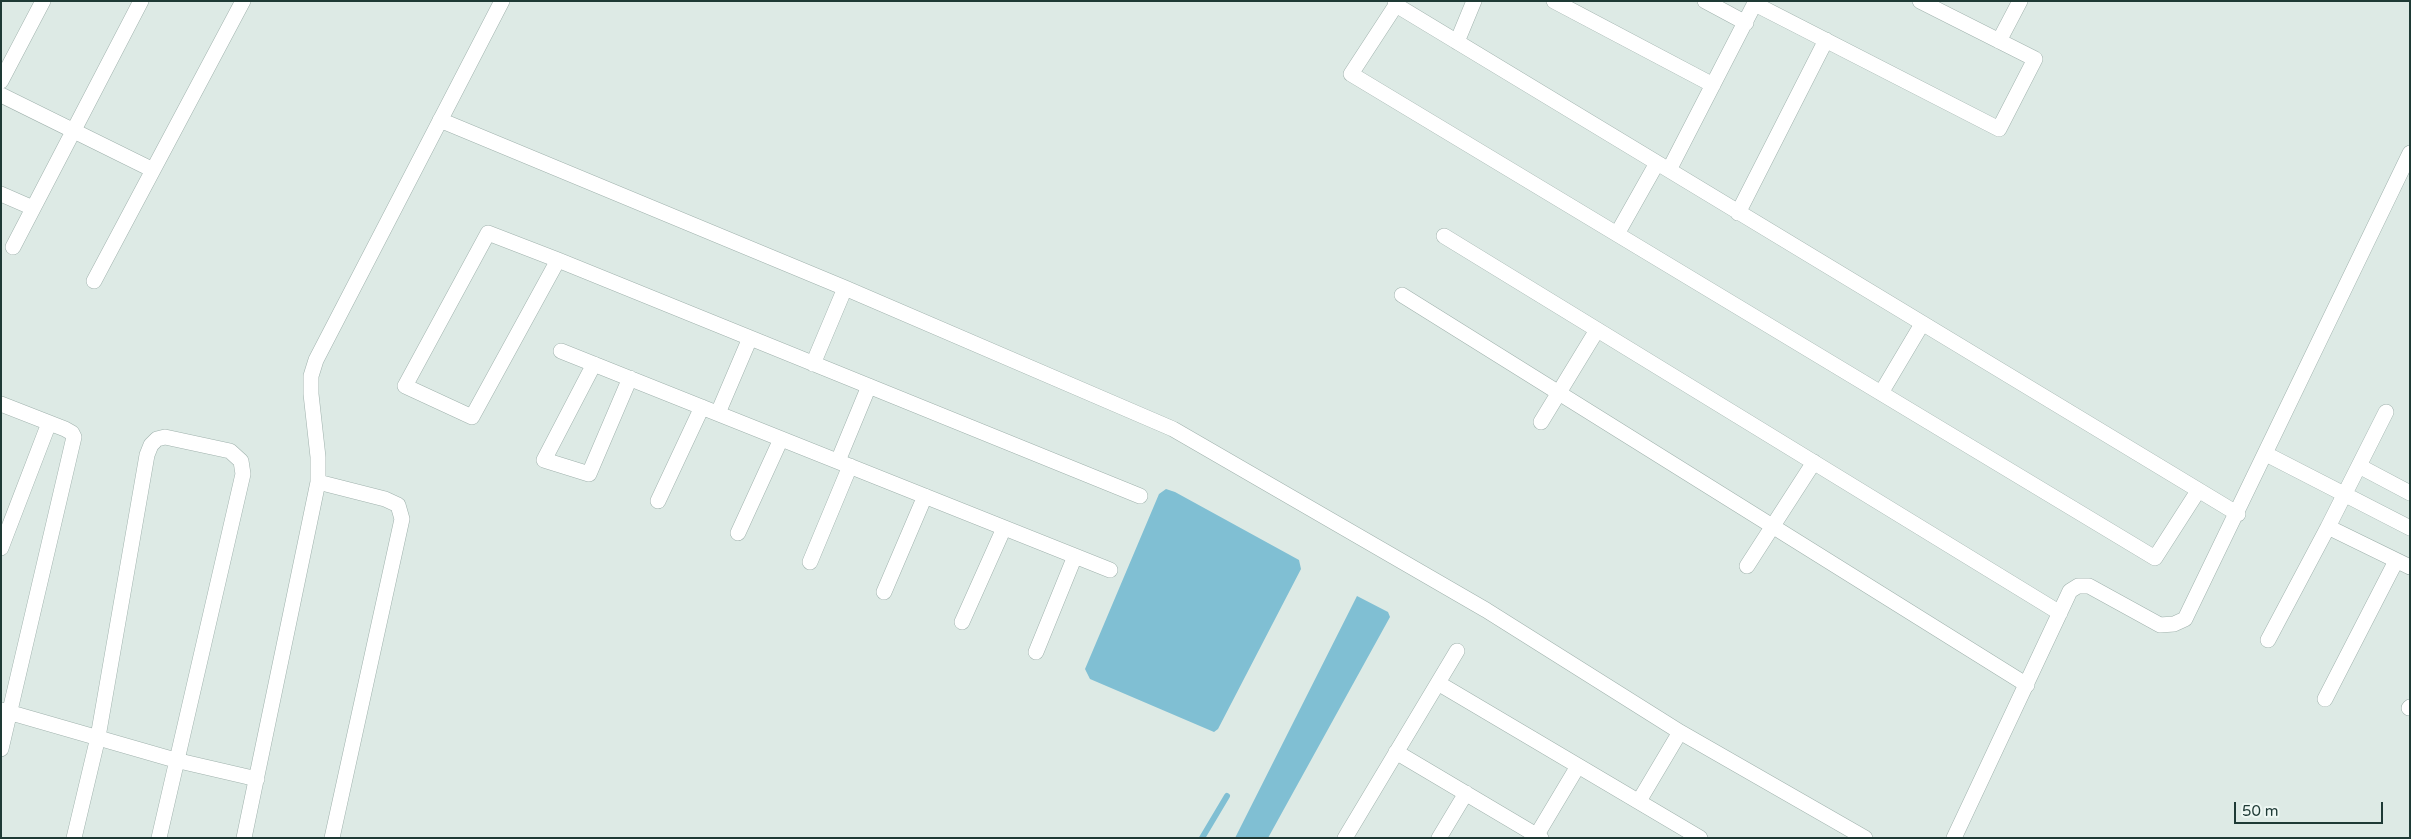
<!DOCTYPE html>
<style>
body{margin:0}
#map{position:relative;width:2411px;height:839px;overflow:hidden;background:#ddeae5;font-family:"Varela Round",sans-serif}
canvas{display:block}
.frame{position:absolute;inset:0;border:2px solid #1e3a35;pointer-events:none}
.scale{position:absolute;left:2234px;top:802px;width:149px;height:22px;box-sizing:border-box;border:2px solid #1e3a35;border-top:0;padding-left:6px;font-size:15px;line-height:18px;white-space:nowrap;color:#1e3a35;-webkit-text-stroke:4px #edf7f3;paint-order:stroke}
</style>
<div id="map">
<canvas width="2411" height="839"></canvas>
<div class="frame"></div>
<div class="scale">50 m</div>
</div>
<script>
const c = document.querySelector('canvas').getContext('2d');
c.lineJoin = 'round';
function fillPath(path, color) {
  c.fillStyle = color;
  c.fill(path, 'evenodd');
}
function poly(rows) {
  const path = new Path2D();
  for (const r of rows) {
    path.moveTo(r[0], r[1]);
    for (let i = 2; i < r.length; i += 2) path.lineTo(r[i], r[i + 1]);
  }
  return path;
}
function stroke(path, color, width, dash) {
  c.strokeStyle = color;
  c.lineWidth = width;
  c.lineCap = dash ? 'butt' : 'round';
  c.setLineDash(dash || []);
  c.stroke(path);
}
const water = poly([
 [1166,489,1175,492,1299,560,1301,569,1218,729,1214,732,1090,679,1085,669,1159,494],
 [1357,596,1388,612,1390,617,1268,838,1235,838]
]);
const stream = poly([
 [1202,838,1227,796]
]);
const street = poly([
 [1395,1,1396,5,2238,514],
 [1554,1,1713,85],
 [1705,1,1746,23],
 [1755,4,1999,129,2035,59,1920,1],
 [1396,5,1351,74,2155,558,2198,491],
 [1999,41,2020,1],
 [1457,42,1474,1],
 [1,81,43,1],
 [1,95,153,170],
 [440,120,845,288,1173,429,1486,610,1680,732,1865,838],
 [1669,170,1756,1],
 [1,194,33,208],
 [1738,213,1826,40],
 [1617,234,1657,163],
 [1444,236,2060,613],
 [13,247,141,1],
 [558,260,472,417,405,386,488,233,558,260,1140,496],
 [94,281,243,1],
 [1402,295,2027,685],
 [561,351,1110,570],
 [594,364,544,460,589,474,630,378],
 [813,364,845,288],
 [1881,393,1922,324],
 [1,404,65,429,72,433,74,437,1,749],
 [718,413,750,338],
 [1541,422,1597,330],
 [2266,454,2410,528],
 [838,461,869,386],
 [2359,466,2410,493],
 [318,482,385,499,398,505,402,519,332,838],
 [658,501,702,407],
 [2328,527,2386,412],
 [738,533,781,439],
 [1,548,49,423],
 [810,562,850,466],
 [1747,566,1814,462],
 [884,592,925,496],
 [962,622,1004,528],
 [2268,640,2328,527,2410,567],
 [1036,652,1075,556],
 [1438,683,1700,838],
 [2325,699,2396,561],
 [2409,708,2410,707],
 [1,710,175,760,257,779],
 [1396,752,1541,838],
 [1639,801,1680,732],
 [74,838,98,737,147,455,151,445,157,439,165,437,230,451,241,461,243,474,159,838],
 [244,838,318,482,318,457,311,394,311,376,316,360,502,1],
 [1345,838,1457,651],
 [1439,838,1466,793],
 [1535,838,1578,766],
 [1954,838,2070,591,2078,586,2089,586,2160,625,2174,624,2185,619,2410,153]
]);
fillPath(water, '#80bfd3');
stroke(stream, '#80bfd3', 6);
stroke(street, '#a0b2ad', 16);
stroke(street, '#fff', 15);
</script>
